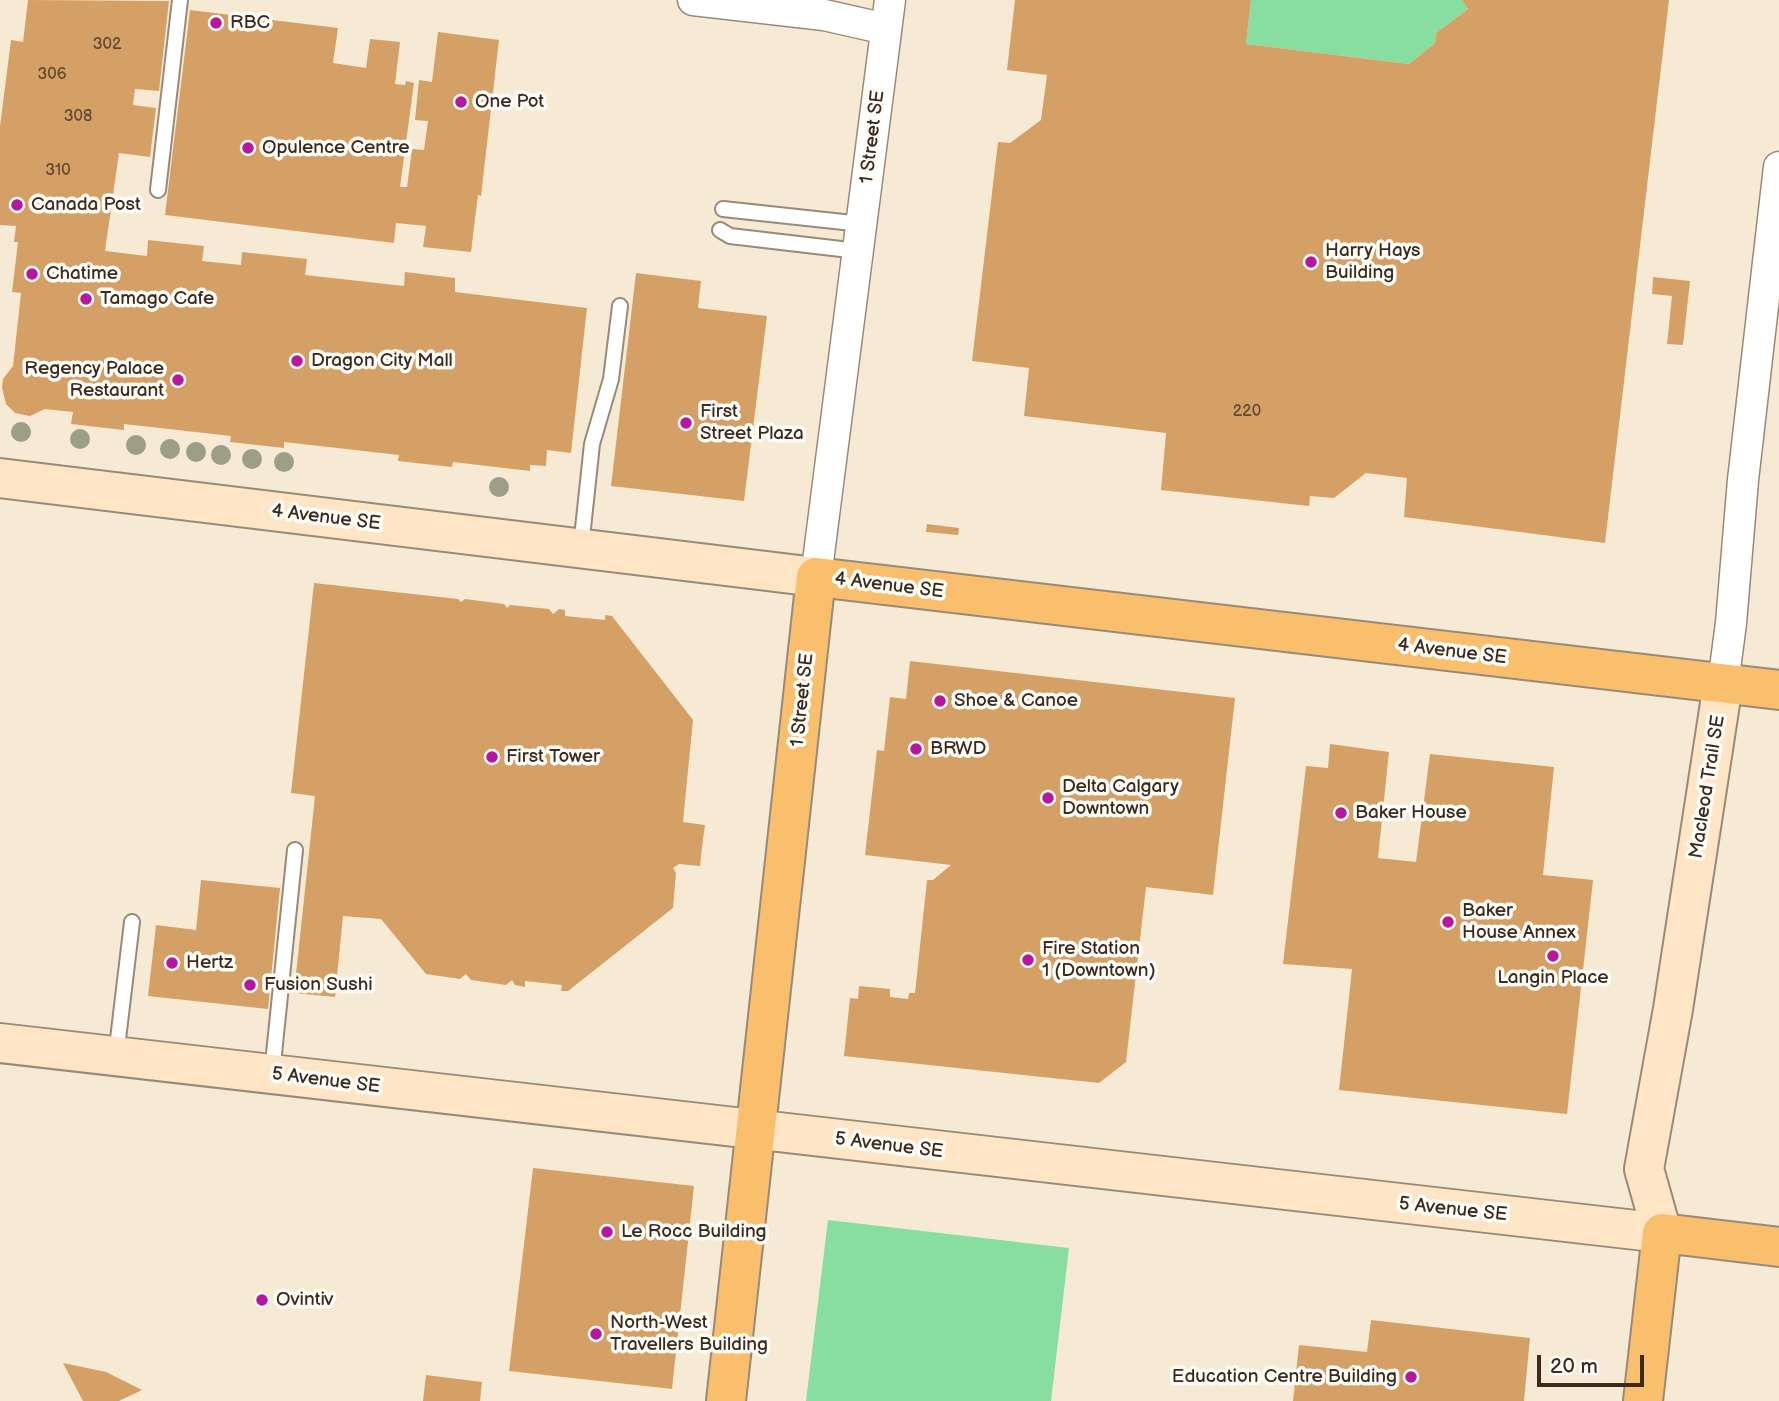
<!DOCTYPE html>
<style>
body{margin:0}
#map{position:relative;width:1779px;height:1401px;overflow:hidden;background:#f6ead4;font-family:"Balsamiq Sans",sans-serif}
canvas{display:block}
.scale{position:absolute;left:1537px;top:1355px;width:107px;height:32px;box-sizing:border-box;border:4px solid #3b2a1e;border-top:0;padding-left:9px;font-size:21px;line-height:24px;white-space:nowrap;color:#3b2a1e;-webkit-text-stroke:5px #fdfcf7;paint-order:stroke}
</style>
<div id="map">
<canvas width="1779" height="1401"></canvas>
<div class="scale">20 m</div>
</div>
<script>
const c = document.querySelector('canvas').getContext('2d');
c.lineJoin = 'round';
function fillPath(path, color) {
  c.fillStyle = color;
  c.fill(path, 'evenodd');
}
function poly(rows) {
  const path = new Path2D();
  for (const r of rows) {
    path.moveTo(r[0], r[1]);
    for (let i = 2; i < r.length; i += 2) path.lineTo(r[i], r[i + 1]);
  }
  return path;
}
function stroke(path, color, width, dash) {
  c.strokeStyle = color;
  c.lineWidth = width;
  c.lineCap = dash ? 'butt' : 'round';
  c.setLineDash(dash || []);
  c.stroke(path);
}
function drawText(font, color, halo, rows, align = 'center') {
  c.font = font + ' "Balsamiq Sans",sans-serif';
  c.lineWidth = 7;
  c.setLineDash([]);
  c.textBaseline = 'middle';
  c.strokeStyle = halo;
  c.fillStyle = color;
  for (const [text, x, y, turn = 0] of rows) {
    c.save();
    c.translate(x, y);
    c.rotate((+turn || 0) * Math.PI / 180);
    c.textAlign = isNaN(turn) ? turn : align;
    if (halo) c.strokeText(text, 0, 0);
    c.fillText(text, 0, 0);
    c.restore();
  }
}
const green = poly([
 [1251,0,1462,0,1468,9,1436,33,1435,43,1409,64,1246,44],
 [828,1220,1069,1248,1051,1401,806,1401]
]);
const building = poly([
 [28,0,169,1,159,91,135,89,133,105,156,108,150,157,119,153,105,251,147,256,148,240,204,246,202,261,241,265,242,252,307,259,305,275,404,286,405,272,455,278,455,292,587,308,571,453,547,450,546,466,530,465,530,471,453,462,452,467,398,461,399,455,284,442,284,448,230,442,231,436,124,424,124,430,71,424,73,412,45,409,30,416,15,413,6,404,2,388,3,379,13,366,21,293,12,292,18,242,14,242,16,226,0,225,0,126,11,40,23,42],
 [1015,0,1251,0,1246,44,1409,64,1435,43,1436,33,1468,9,1462,0,1669,0,1605,543,1404,517,1407,478,1366,473,1334,498,1310,496,1309,506,1161,490,1166,433,1024,416,1029,368,972,361,998,142,1010,143,1041,120,1047,75,1007,70],
 [190,10,338,28,333,63,366,68,370,39,400,42,395,84,405,85,406,81,414,83,400,187,407,187,412,149,424,150,428,121,415,120,419,80,432,82,438,32,499,40,481,196,478,195,471,252,423,247,426,226,396,223,394,243,165,215],
 [636,273,701,281,698,308,767,316,744,501,611,486],
 [1653,277,1690,281,1683,345,1667,344,1672,296,1652,294],
 [927,524,959,528,958,535,926,532],
 [314,583,458,599,461,602,465,599,504,604,507,608,510,605,549,609,553,614,559,609,565,610,565,616,605,620,605,615,612,616,693,720,683,822,705,825,703,839,700,866,679,864,673,868,676,873,673,908,568,991,561,991,562,985,525,981,525,987,515,985,512,980,506,985,471,980,466,974,460,979,426,974,381,919,343,916,335,997,294,993,315,796,291,793],
 [910,661,1235,698,1213,895,1146,887,1126,1062,1099,1083,844,1056,850,998,858,999,859,986,890,989,890,997,908,999,909,993,915,993,927,880,933,880,951,865,865,855,877,750,884,751,890,697,906,699],
 [1330,744,1389,752,1378,858,1416,862,1430,754,1554,767,1543,875,1593,880,1567,1114,1339,1090,1352,969,1283,964,1306,766,1328,768],
 [201,880,280,888,268,1009,148,996,156,925,196,930],
 [533,1168,694,1186,672,1389,509,1371],
 [1371,1320,1530,1338,1524,1401,1293,1401,1299,1345,1367,1352],
 [63,1363,106,1372,142,1390,119,1401,83,1401],
 [426,1375,482,1382,480,1401,423,1401]
]);
const lane = poly([
 [158,190,180,0],
 [723,209,862,224],
 [720,230,730,236,858,251],
 [581,547,592,444,611,379,620,306],
 [116,1056,132,922],
 [272,1073,295,850]
]);
const street = poly([
 [693,0,824,15,886,29],
 [816,577,890,0],
 [1723,684,1731,623,1743,480,1779,167]
]);
const secondary = poly([
 [0,478,816,577],
 [0,1043,1662,1233,1644,1169,1673,1009,1723,684]
]);
const primary = poly([
 [726,1401,816,577,1779,690],
 [1643,1401,1662,1233,1779,1247]
]);
const trees = [
 [21,432],
 [80,439],
 [136,445],
 [170,449],
 [196,452],
 [221,455],
 [252,459],
 [284,462],
 [499,487]
];
const markers = [
 [216,23,7,"#b5179e"],
 [461,102,7,"#b5179e"],
 [248,148,7,"#b5179e"],
 [17,205,7,"#b5179e"],
 [1311,262,7,"#b5179e"],
 [32,274,7,"#b5179e"],
 [86,299,7,"#b5179e"],
 [297,361,7,"#b5179e"],
 [178,380,7,"#b5179e"],
 [686,423,7,"#b5179e"],
 [940,701,7,"#b5179e"],
 [916,749,7,"#b5179e"],
 [492,757,7,"#b5179e"],
 [1048,798,7,"#b5179e"],
 [1341,813,7,"#b5179e"],
 [1448,922,7,"#b5179e"],
 [1553,956,7,"#b5179e"],
 [1028,960,7,"#b5179e"],
 [172,963,7,"#b5179e"],
 [250,985,7,"#b5179e"],
 [607,1232,7,"#b5179e"],
 [262,1300,7,"#b5179e"],
 [596,1334,7,"#b5179e"],
 [1411,1377,7,"#b5179e"]
];
const numberNames = [
 ["302",107,45],
 ["306",52,75],
 ["308",78,117],
 ["310",58,171],
 ["220",1247,412]
];
const poiNames = [
 ["RBC",230,23],
 ["One Pot",475,102],
 ["Opulence Centre",262,148],
 ["Canada Post",31,205],
 ["Harry Hays",1325,251],
 ["Building",1325,273],
 ["Chatime",46,274],
 ["Tamago Cafe",100,299],
 ["Dragon City Mall",311,361],
 ["Regency Palace",164,369,"right"],
 ["Restaurant",164,391,"right"],
 ["First",700,412],
 ["Street Plaza",700,434],
 ["Shoe & Canoe",954,701],
 ["BRWD",930,749],
 ["First Tower",506,757],
 ["Delta Calgary",1062,787],
 ["Downtown",1062,809],
 ["Baker House",1355,813],
 ["Baker",1462,911],
 ["House Annex",1462,933],
 ["Fire Station",1042,949],
 ["1 (Downtown)",1042,971],
 ["Hertz",186,963],
 ["Langin Place",1553,978,"center"],
 ["Fusion Sushi",264,985],
 ["Le Rocc Building",621,1232],
 ["Ovintiv",276,1300],
 ["North-West",610,1323],
 ["Travellers Building",610,1345],
 ["Education Centre Building",1397,1377,"right"]
];
const streetNames = [
 ["1 Street SE",873,137,-83],
 ["4 Avenue SE",326,518,7],
 ["4 Avenue SE",889,586,7],
 ["4 Avenue SE",1452,652,7],
 ["1 Street SE",803,700,-84],
 ["Macleod Trail SE",1708,787,-81],
 ["5 Avenue SE",326,1081,7],
 ["5 Avenue SE",889,1146,7],
 ["5 Avenue SE",1453,1210,6]
];
fillPath(green, '#88dea1');
fillPath(building, '#d5a065');
stroke(lane, '#988a79', 18);
stroke(street, '#988a79', 33);
stroke(secondary, '#988a79', 42);
stroke(primary, '#988a79', 42);
stroke(lane, '#fff', 14);
stroke(street, '#fff', 30);
stroke(secondary, '#fde5c5', 38);
stroke(primary, '#f9bf6d', 38);
c.fillStyle = '#9c9e85';
for (const [x, y] of trees) {
  c.beginPath();
  c.arc(x, y, 10, 0, 2 * Math.PI);
  c.fill();
}
for (const [x, y, r, color] of markers) {
  const dot = new Path2D();
  dot.arc(x, y, r, 0, 2 * Math.PI);
  c.fillStyle = color;
  c.fill(dot);
  stroke(dot, '#fdfcf7', 2.5);
}
drawText('16px', '#624830', null, numberNames);
drawText('19px', '#3b2a1e', '#fdfcf7', poiNames, 'left');
drawText('19px', '#3b2a1e', '#fdfcf7', streetNames);
</script>
